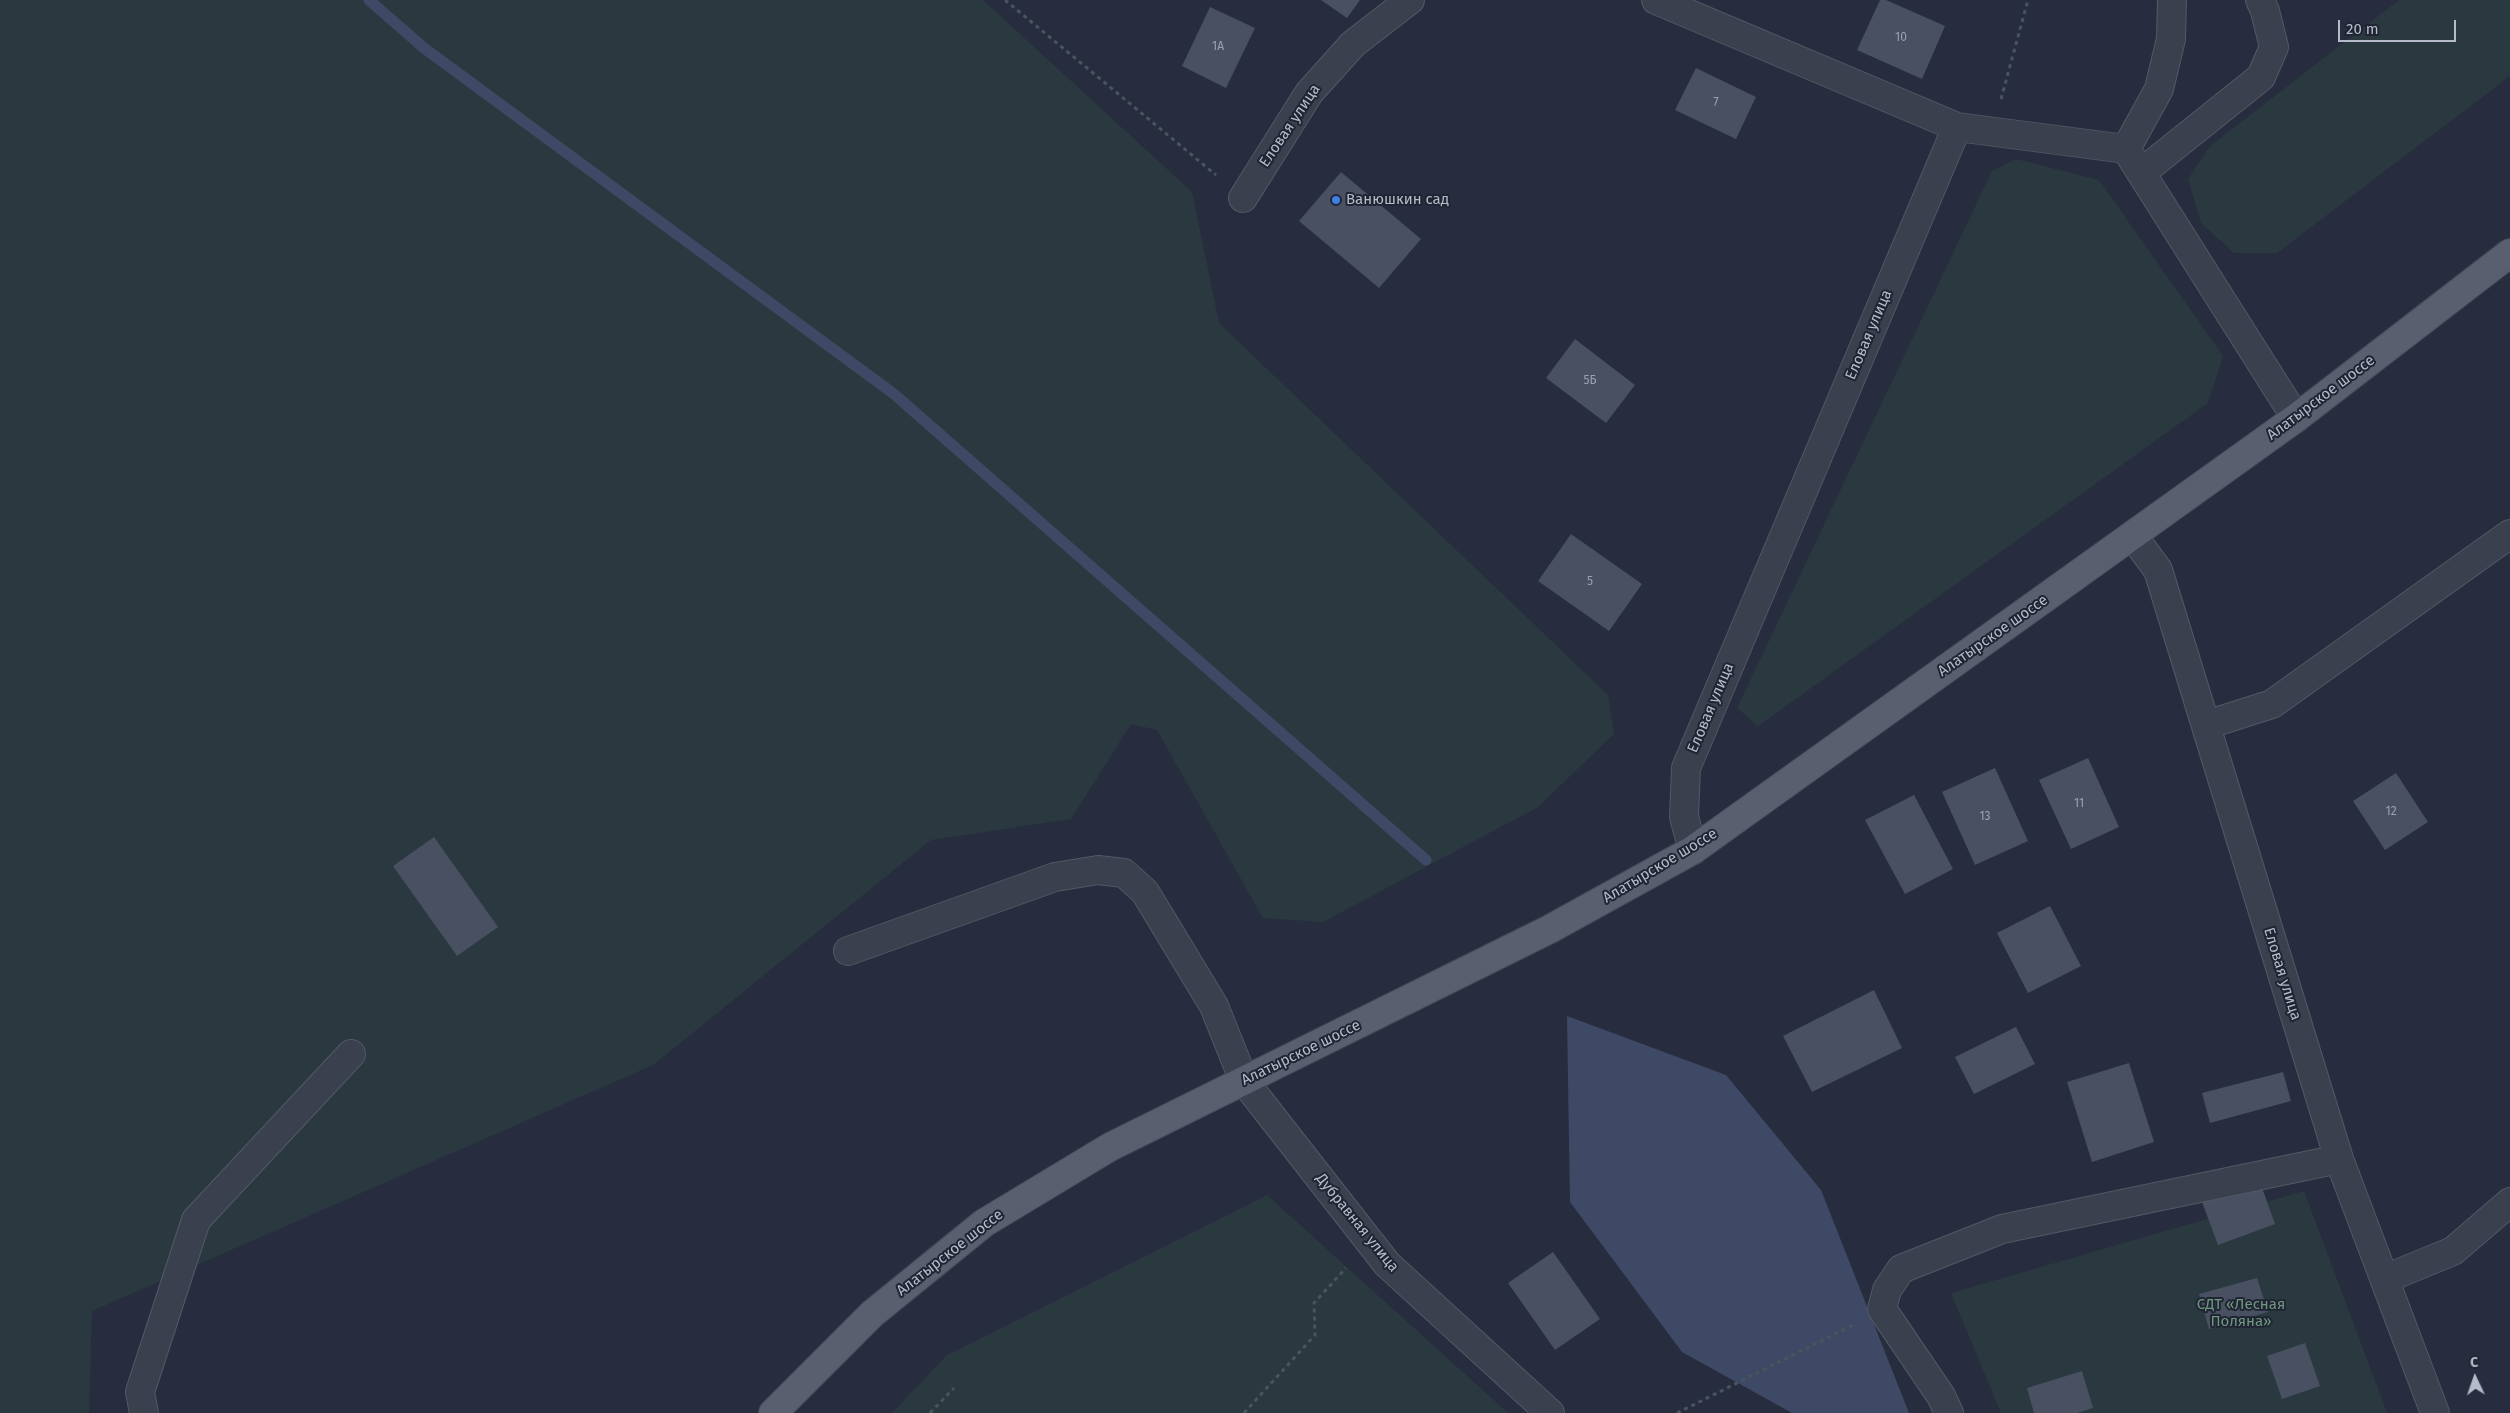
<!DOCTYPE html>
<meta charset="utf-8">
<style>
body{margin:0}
#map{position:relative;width:2510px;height:1413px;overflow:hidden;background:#272d3e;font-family:"Fira Sans",sans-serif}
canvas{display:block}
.north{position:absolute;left:2450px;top:1353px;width:50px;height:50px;-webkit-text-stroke:4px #202533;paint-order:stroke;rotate:357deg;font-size:14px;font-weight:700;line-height:20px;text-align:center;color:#b7bbc9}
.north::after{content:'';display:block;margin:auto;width:18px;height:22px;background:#b7bbc9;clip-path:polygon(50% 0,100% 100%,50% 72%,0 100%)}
.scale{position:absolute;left:2338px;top:20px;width:118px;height:22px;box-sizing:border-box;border:2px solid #b7bbc9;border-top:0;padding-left:6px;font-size:15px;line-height:18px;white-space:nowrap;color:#b7bbc9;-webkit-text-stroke:4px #202533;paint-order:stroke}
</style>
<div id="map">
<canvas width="2510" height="1413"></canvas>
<div class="north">С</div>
<div class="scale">20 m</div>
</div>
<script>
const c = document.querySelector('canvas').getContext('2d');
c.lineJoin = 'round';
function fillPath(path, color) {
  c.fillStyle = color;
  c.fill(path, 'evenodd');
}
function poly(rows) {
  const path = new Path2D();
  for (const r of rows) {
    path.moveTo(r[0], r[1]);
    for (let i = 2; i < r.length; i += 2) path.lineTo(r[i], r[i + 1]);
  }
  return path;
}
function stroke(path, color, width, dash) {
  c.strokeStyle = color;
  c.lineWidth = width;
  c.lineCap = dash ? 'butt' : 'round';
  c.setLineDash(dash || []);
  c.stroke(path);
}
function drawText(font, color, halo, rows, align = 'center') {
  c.font = font + ' "Fira Sans",sans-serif';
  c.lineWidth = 4;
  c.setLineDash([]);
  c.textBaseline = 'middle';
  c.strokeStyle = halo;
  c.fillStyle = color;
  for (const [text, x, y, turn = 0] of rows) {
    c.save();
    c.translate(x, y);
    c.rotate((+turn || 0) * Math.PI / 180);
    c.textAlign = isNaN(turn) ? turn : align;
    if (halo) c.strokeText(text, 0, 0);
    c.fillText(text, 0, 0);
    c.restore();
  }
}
const green = poly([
 [0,0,983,0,1192,192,1219,323,1608,695,1614,734,1538,807,1323,922,1263,918,1157,730,1131,724,1071,819,931,840,653,1065,92,1311,89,1413,0,1413],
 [2399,0,2510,0,2510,76,2277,253,2234,253,2201,223,2188,179,2210,146],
 [2016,159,2099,180,2223,356,2208,403,1758,726,1737,708,1992,171],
 [2304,1191,2387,1413,2001,1413,1951,1293],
 [1267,1195,1508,1413,892,1413,947,1355]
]);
const water = poly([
 [1567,1016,1726,1075,1821,1190,1909,1413,1792,1413,1682,1352,1570,1202]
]);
const stream = poly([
 [369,0,424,48,894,394,1426,860]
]);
const building = poly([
 [1321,0,1360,0,1347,18],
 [1880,0,1886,0,1945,26,1922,79,1857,50],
 [1210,7,1255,28,1226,88,1182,66],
 [1696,68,1756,97,1736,139,1675,110],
 [1341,172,1421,239,1379,288,1299,221],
 [1575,339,1635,385,1606,423,1546,378],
 [1571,534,1642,584,1609,631,1538,581],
 [2088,758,2119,827,2071,849,2039,780],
 [1995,768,2028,841,1975,865,1942,792],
 [2396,773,2428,822,2385,850,2353,801],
 [1914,795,1953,869,1905,894,1865,820],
 [434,837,498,927,457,956,393,866],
 [2050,906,2081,966,2028,993,1997,933],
 [1874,990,1902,1048,1812,1092,1783,1036],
 [2016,1027,2035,1064,1974,1094,1955,1057],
 [2129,1063,2154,1142,2092,1162,2067,1082],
 [2283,1072,2291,1101,2210,1123,2202,1093],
 [2260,1182,2275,1224,2218,1245,2202,1202],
 [1553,1252,1600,1319,1555,1350,1508,1283],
 [2257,1278,2268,1312,2209,1329,2199,1294],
 [2305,1343,2320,1386,2282,1399,2267,1356],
 [2082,1371,2093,1408,2077,1413,2034,1413,2027,1388]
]);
const path = poly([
 [1005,0,1216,175],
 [2001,99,2028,0],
 [930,1413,954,1388],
 [1244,1413,1315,1335,1314,1303,1346,1268],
 [1677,1413,1853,1325]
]);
const minor = poly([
 [1656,0,1957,127,2126,149],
 [2126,149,2296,418],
 [2126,149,2159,89,2171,39,2172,0],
 [2141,173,2261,77,2274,47,2265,11,2260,0],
 [1243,198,1309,93,1353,44,1410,0],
 [2133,536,2158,570,2339,1159,2435,1413],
 [2206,725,2272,704,2510,534],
 [1693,850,1684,817,1686,768,1957,127],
 [848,951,1055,877,1098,870,1124,873,1145,892,1214,1006,1244,1081,1387,1264,1550,1413],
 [2385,1279,2453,1251,2510,1202],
 [144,1413,140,1392,196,1220,351,1054],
 [1949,1413,1941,1396,1882,1309,1887,1290,1901,1269,2002,1229,2339,1159]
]);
const major = poly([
 [773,1413,872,1314,984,1223,1110,1147,1550,929,1693,850,2296,418,2510,253]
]);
const markers = [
 [1336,200,5,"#3f7fe0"]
];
const numberNames = [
 ["10",1901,38],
 ["1А",1218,47],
 ["7",1716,103],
 ["5Б",1590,381],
 ["5",1590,582],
 ["11",2079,804],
 ["12",2391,812],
 ["13",1985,817]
];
const streetNames = [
 ["Еловая улица",1290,126,-56],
 ["Еловая улица",1869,335,-67],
 ["Алатырское шоссе",2321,398,-37],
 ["Алатырское шоссе",1993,636,-35],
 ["Еловая улица",1711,708,-67],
 ["Алатырское шоссе",1660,866,-31],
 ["Еловая улица",2282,974,73],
 ["Алатырское шоссе",1301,1053,-26],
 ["Дубравная улица",1357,1223,51],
 ["Алатырское шоссе",950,1253,-38]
];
const poiNames = [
 ["Ванюшкин сад",1346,200]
];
const parkNames = [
 ["СДТ «Лесная",2241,1305],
 ["Поляна»",2241,1322]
];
fillPath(green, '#29393f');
fillPath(water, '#3e4965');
stroke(stream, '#3e4965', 11);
fillPath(building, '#495062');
stroke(minor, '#535866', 30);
stroke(major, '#444957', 30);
stroke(path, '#47565c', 3, [4, 4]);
stroke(minor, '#3b404e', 28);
stroke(major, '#595f6e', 28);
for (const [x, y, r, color] of markers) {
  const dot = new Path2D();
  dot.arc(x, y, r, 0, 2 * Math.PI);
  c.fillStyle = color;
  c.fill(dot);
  stroke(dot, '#202533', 2);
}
drawText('12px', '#9ca0af', null, numberNames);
drawText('15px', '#b7bbc9', '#202533', streetNames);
drawText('15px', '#b7bbc9', '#202533', poiNames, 'left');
drawText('15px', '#709880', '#202533', parkNames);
</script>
